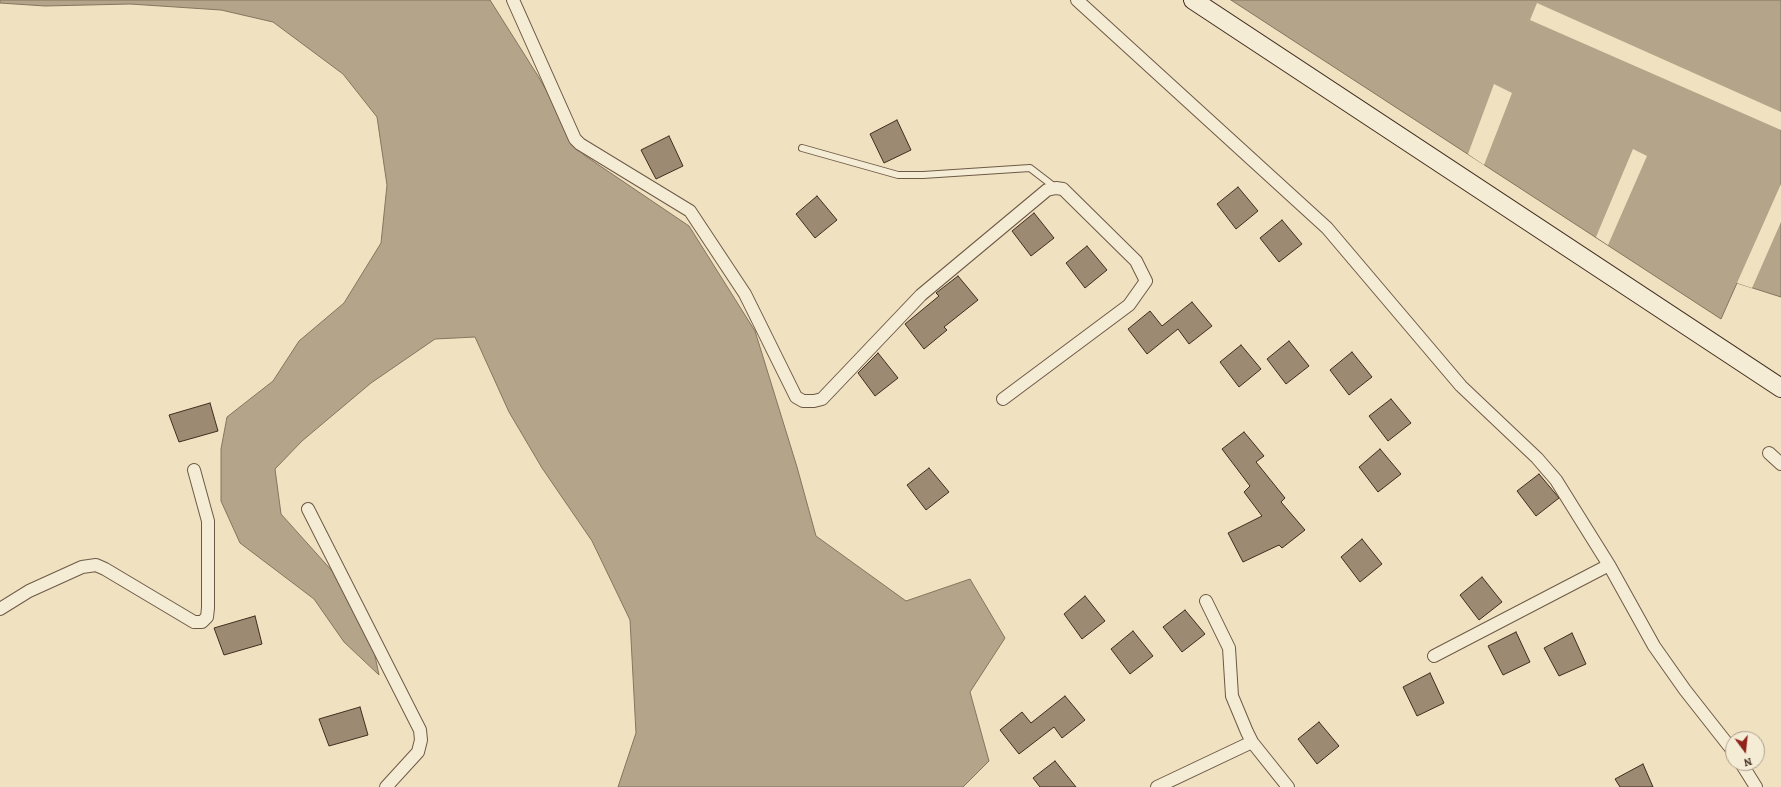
<!DOCTYPE html>
<style>
body{margin:0}
#map{position:relative;width:1781px;height:787px;overflow:hidden;background:#f0e1c0;font-family:Alegreya,serif}
canvas{display:block}
.north{position:absolute;left:1725px;top:731px;width:40px;height:40px;box-sizing:border-box;background:#f5ecd6;border:1px solid #ada08c;border-radius:50%;rotate:165deg;font-size:11px;font-weight:700;line-height:16px;text-align:center;color:#412d1e}
.north::after{content:'';display:block;margin:auto;width:14px;height:18px;background:#8f2418;clip-path:polygon(50% 0,100% 100%,50% 72%,0 100%)}
</style>
<div id="map">
<canvas width="1781" height="787"></canvas>
<div class="north">N</div>
</div>
<script>
const c = document.querySelector('canvas').getContext('2d');
c.lineJoin = 'round';
function fillPath(path, color) {
  c.fillStyle = color;
  c.fill(path, 'evenodd');
}
function poly(rows) {
  const path = new Path2D();
  for (const r of rows) {
    path.moveTo(r[0], r[1]);
    for (let i = 2; i < r.length; i += 2) path.lineTo(r[i], r[i + 1]);
  }
  return path;
}
function stroke(path, color, width, dash) {
  c.strokeStyle = color;
  c.lineWidth = width;
  c.lineCap = dash ? 'butt' : 'round';
  c.setLineDash(dash || []);
  c.stroke(path);
}
const water = poly([
 [0,0,490,0,538,76,584,155,689,226,755,331,797,467,816,536,906,601,970,579,1005,638,970,692,989,761,963,787,618,787,636,733,630,620,592,541,542,468,509,412,475,337,435,339,371,383,302,441,275,469,281,514,342,582,371,637,379,675,344,642,314,599,240,543,221,501,221,449,227,417,273,381,299,341,344,303,381,243,387,185,377,117,343,74,273,22,221,10,130,4,45,6,0,3,0,0],
 [1231,0,1781,0,1781,297,1737,283,1721,319,1231,0]
]);
const pier = poly([
 [1537,3,1781,112,1781,130,1530,20],
 [1494,84,1512,93,1484,165,1468,154],
 [1633,149,1647,156,1608,245,1596,237],
 [1781,184,1781,222,1752,288,1737,283]
]);
const building = poly([
 [897,120,911,150,884,163,870,134,897,120],
 [669,136,683,166,656,179,641,150,669,136],
 [1238,187,1258,211,1236,229,1217,204,1238,187],
 [817,196,837,220,815,238,796,214,817,196],
 [1034,213,1054,238,1031,256,1012,231,1034,213],
 [1282,220,1302,244,1279,262,1260,238,1282,220],
 [1087,246,1107,270,1085,288,1066,263,1087,246],
 [958,276,978,300,944,327,947,330,924,349,905,324,939,296,936,293,958,276],
 [1192,302,1212,326,1189,344,1178,329,1147,354,1128,329,1150,311,1162,326,1192,302],
 [1289,341,1309,366,1286,384,1267,359,1289,341],
 [1241,345,1261,369,1239,387,1220,362,1241,345],
 [1352,352,1372,377,1349,395,1330,370,1352,352],
 [878,353,898,378,875,396,858,373,878,353],
 [1391,399,1411,423,1388,441,1369,416,1391,399],
 [210,403,218,431,179,442,169,415,210,403],
 [1244,432,1264,456,1256,462,1285,498,1281,502,1305,530,1282,548,1279,545,1243,562,1228,533,1262,516,1244,492,1250,486,1222,449,1244,432],
 [1380,449,1401,474,1378,492,1359,467,1380,449],
 [929,468,949,492,926,510,907,485,929,468],
 [1539,474,1559,498,1536,516,1517,491,1539,474],
 [1362,539,1382,564,1360,582,1341,557,1362,539],
 [1482,577,1502,602,1479,620,1460,595,1482,577],
 [1085,596,1105,621,1082,639,1064,614,1085,596],
 [1185,610,1205,634,1182,652,1163,627,1185,610],
 [255,616,262,644,224,655,214,628,255,616],
 [1133,631,1153,656,1130,674,1111,649,1133,631],
 [1516,632,1530,662,1503,675,1488,646,1516,632],
 [1572,633,1586,664,1559,676,1544,648,1572,633],
 [1430,673,1444,703,1417,716,1403,687,1430,673],
 [1065,696,1085,720,1062,738,1054,727,1019,754,1000,730,1022,712,1031,723,1065,696],
 [360,707,368,735,329,746,319,719,360,707],
 [1319,722,1339,746,1317,764,1298,739,1319,722],
 [1055,761,1076,787,1040,787,1033,778,1055,761],
 [1643,764,1653,787,1620,787,1615,779,1643,764]
]);
const lane = poly([
 [802,148,898,175,923,175,1030,168,1056,188]
]);
const street = poly([
 [513,0,575,139,580,144,690,211,745,294,796,397,803,401,814,401,822,399,921,295,1047,190,1056,188,1063,189,1136,261,1146,281,1129,305,1003,399],
 [1077,0,1327,228,1461,386,1537,458,1556,480,1584,525,1609,565,1654,646,1685,690,1733,751],
 [1769,453,1781,464],
 [308,509,420,730,421,740,418,752,386,787],
 [1206,601,1229,648,1232,696,1247,732,1252,742,1288,787],
 [0,609,29,591,82,567,96,565,105,569,194,622,202,622,207,617,208,608,208,521,194,470],
 [1434,656,1609,565],
 [1741,763,1756,787],
 [1157,787,1252,742]
]);
const secondary = poly([
 [1193,0,1781,388]
]);
fillPath(water, '#b4a489');
stroke(water, '#86745e', 1);
fillPath(pier, '#f0e1c0');
fillPath(building, '#9c8b72');
stroke(building, '#412d1e', 1);
stroke(lane, '#6d5a46', 8);
stroke(street, '#6d5a46', 14);
stroke(secondary, '#412d1e', 20);
stroke(lane, '#f5ecd6', 6);
stroke(street, '#f5ecd6', 12);
stroke(secondary, '#f5ecd6', 18);
</script>
